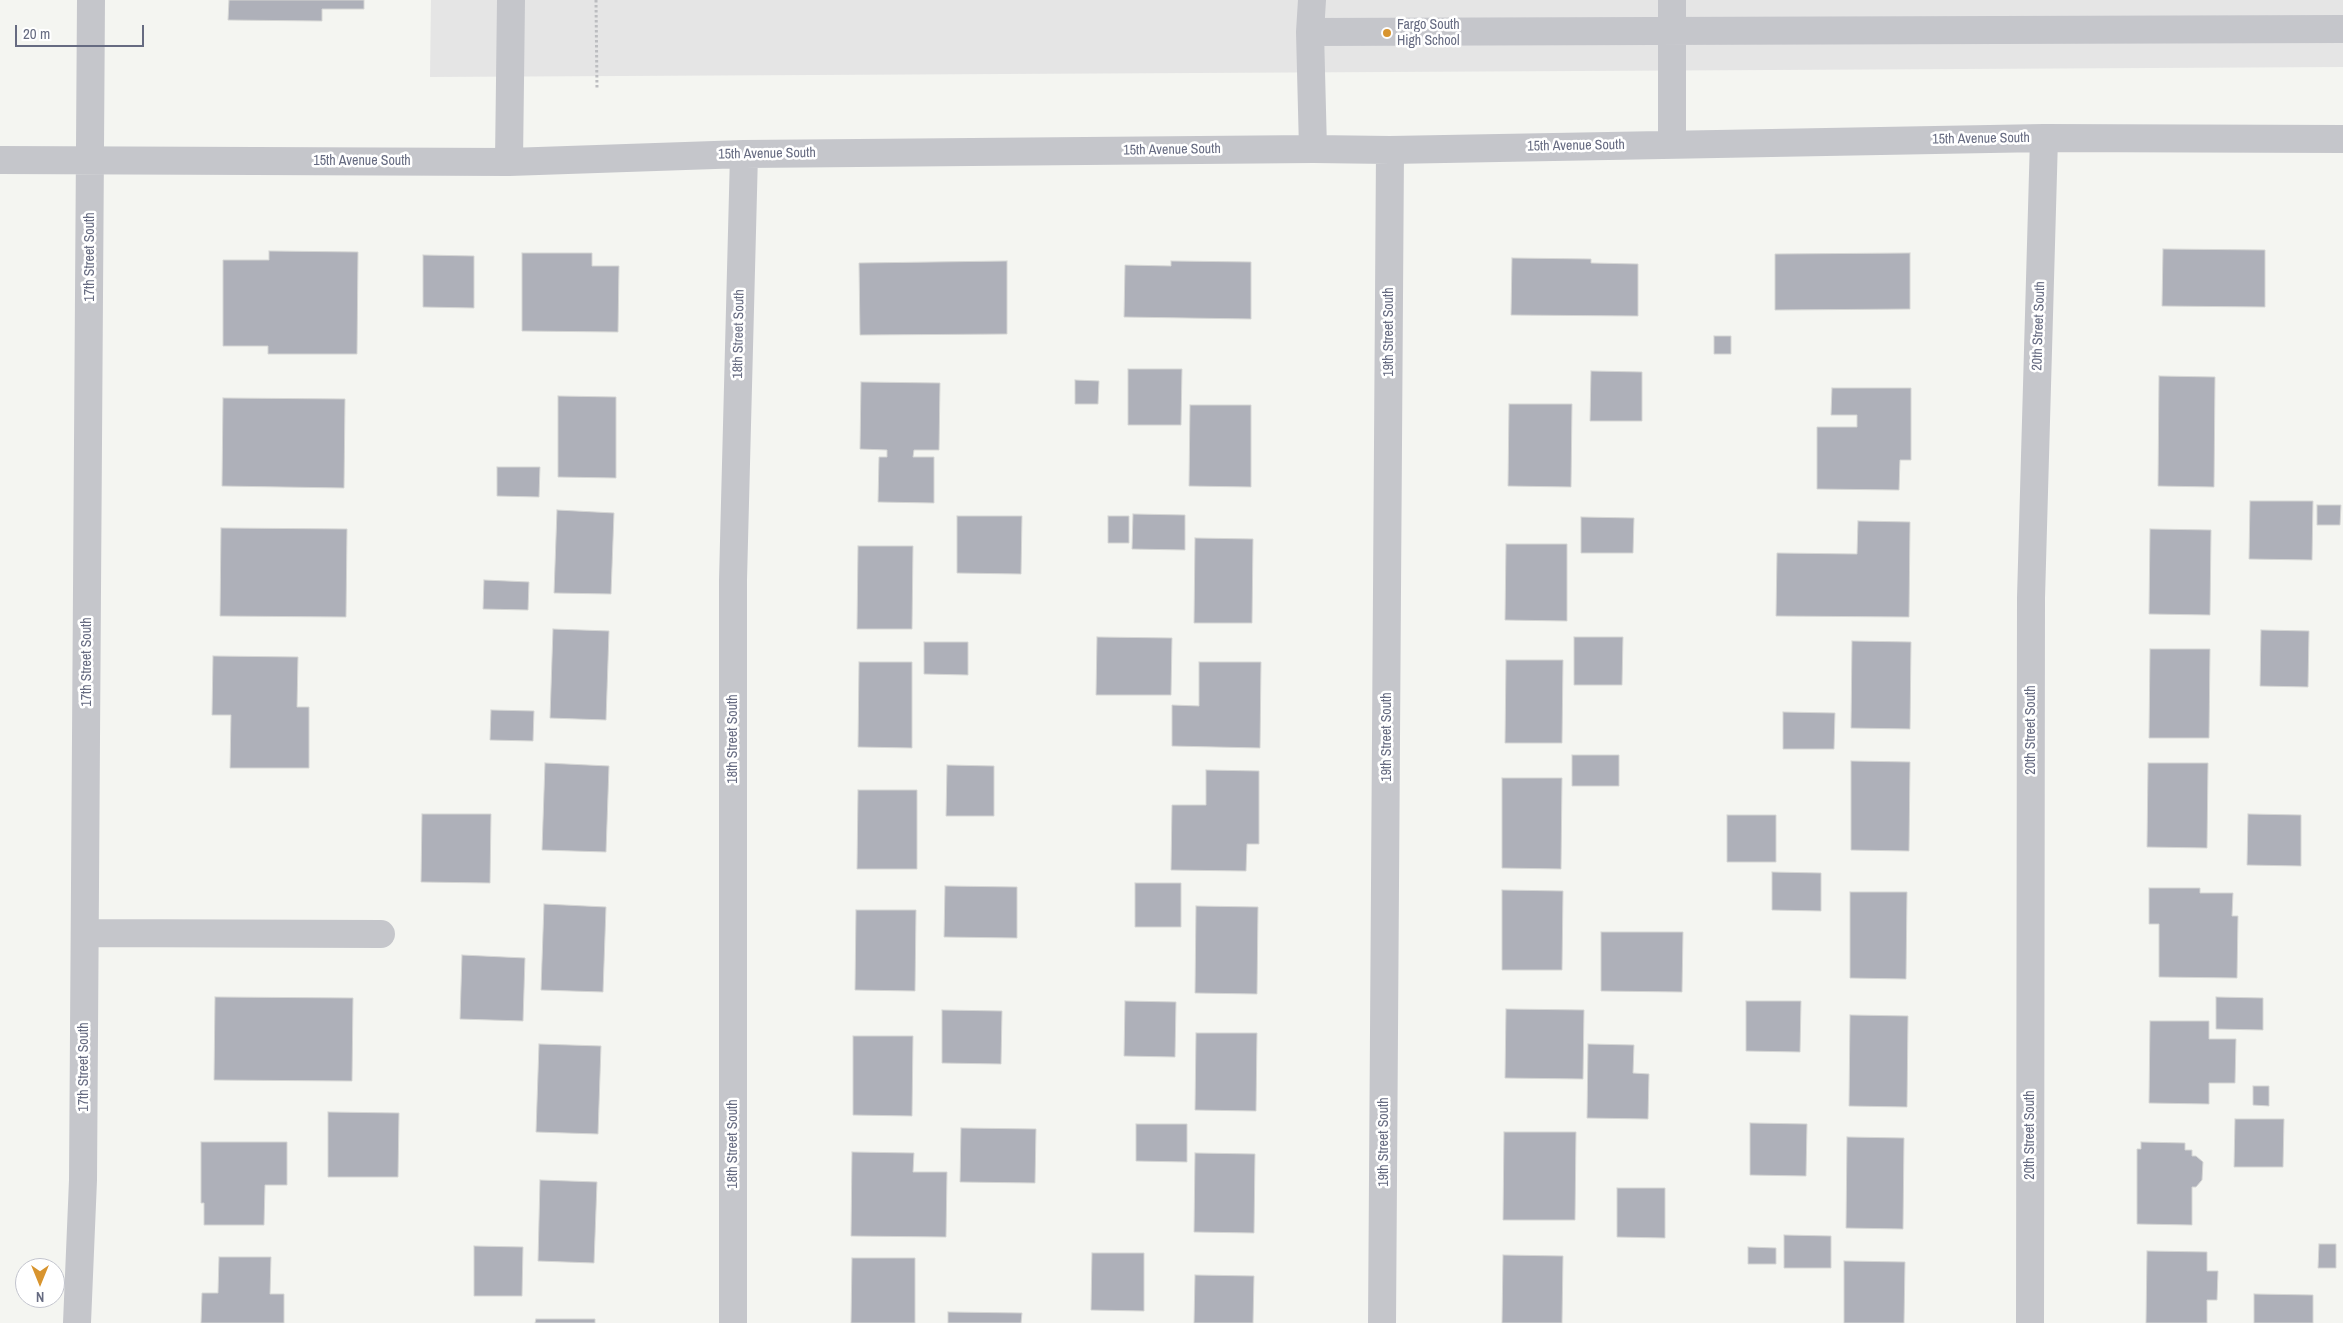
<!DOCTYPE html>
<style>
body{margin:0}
#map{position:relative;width:2343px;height:1323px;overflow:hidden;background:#f4f5f1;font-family:"Archivo Narrow",sans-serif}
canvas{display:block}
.north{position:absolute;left:15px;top:1258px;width:50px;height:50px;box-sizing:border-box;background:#fff;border:1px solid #c2c4cd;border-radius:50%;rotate:180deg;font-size:14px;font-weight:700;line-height:20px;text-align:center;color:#666b81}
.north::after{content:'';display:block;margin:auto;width:18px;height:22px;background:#d8942e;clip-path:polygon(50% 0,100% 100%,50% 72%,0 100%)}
.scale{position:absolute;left:15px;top:25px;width:129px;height:22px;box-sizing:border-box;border:2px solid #666b81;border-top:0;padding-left:6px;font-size:15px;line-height:18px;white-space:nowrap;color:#666b81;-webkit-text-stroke:4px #fff;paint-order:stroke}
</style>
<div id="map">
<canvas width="2343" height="1323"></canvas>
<div class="north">N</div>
<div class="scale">20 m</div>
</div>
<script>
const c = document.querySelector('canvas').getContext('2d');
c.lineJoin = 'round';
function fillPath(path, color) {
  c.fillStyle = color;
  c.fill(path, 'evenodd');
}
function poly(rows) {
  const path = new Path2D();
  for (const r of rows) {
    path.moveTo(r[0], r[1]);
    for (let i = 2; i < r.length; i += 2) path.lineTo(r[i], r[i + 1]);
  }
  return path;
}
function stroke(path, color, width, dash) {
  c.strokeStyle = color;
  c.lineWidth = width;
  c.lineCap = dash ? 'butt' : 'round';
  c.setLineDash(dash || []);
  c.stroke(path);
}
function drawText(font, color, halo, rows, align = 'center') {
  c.font = font + ' "Archivo Narrow",sans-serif';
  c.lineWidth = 5;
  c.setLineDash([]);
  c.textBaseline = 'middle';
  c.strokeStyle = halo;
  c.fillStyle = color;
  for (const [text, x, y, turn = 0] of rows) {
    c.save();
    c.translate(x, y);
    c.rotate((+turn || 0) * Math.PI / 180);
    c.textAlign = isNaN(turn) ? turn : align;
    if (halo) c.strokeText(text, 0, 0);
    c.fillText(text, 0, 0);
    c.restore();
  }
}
const built = poly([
 [431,0,2343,0,2343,67,430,77]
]);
const building = poly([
 [229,0,364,0,364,9,322,9,322,21,228,20,229,0],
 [2163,249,2265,250,2265,307,2162,306,2163,249],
 [269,251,358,252,357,354,268,354,268,346,223,346,223,260,269,260,269,251],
 [522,253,592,253,592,266,619,266,618,332,522,331,522,253],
 [1910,253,1910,309,1775,310,1775,254,1910,253],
 [423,255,474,256,474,308,423,307,423,255],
 [1512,258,1591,259,1591,263,1638,264,1638,316,1511,315,1512,258],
 [1007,261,1007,334,860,335,859,263,1007,261],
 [1171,261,1251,262,1251,319,1124,317,1125,265,1171,266,1171,261],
 [1714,336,1731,336,1731,354,1714,354,1714,336],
 [1128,369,1182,369,1181,425,1128,425,1128,369],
 [1591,371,1642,372,1642,421,1590,421,1591,371],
 [2159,376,2215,377,2214,487,2158,486,2159,376],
 [1075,380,1099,381,1098,404,1075,404,1075,380],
 [861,382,940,383,939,450,914,450,913,457,934,457,934,503,878,502,879,457,887,457,887,450,860,449,861,382],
 [1832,388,1911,388,1911,460,1900,460,1899,490,1817,489,1817,427,1857,427,1857,415,1831,415,1832,388],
 [558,396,616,397,616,478,558,477,558,396],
 [223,398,345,399,344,488,222,486,223,398],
 [1509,404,1572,404,1571,487,1508,486,1509,404],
 [1190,405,1251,405,1251,487,1189,486,1190,405],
 [497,467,540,467,539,497,497,496,497,467],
 [2250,501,2313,501,2312,560,2249,559,2250,501],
 [2317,505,2341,505,2340,525,2317,525,2317,505],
 [557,510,614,513,611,594,554,593,557,510],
 [1133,514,1185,515,1185,550,1132,549,1133,514],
 [957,516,1022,516,1021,574,957,573,957,516],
 [1108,516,1129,516,1129,543,1108,543,1108,516],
 [1581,517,1634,518,1633,553,1581,553,1581,517],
 [1858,521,1910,522,1909,617,1776,616,1777,553,1857,554,1858,521],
 [221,528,347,529,346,617,220,616,221,528],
 [2150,529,2211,530,2210,615,2149,614,2150,529],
 [1195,538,1253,539,1252,623,1194,623,1195,538],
 [1506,544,1567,544,1567,621,1505,620,1506,544],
 [858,546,913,546,912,629,857,629,858,546],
 [484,580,529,582,528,610,483,609,484,580],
 [553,629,609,631,606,720,550,718,553,629],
 [2261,630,2309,631,2308,687,2260,686,2261,630],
 [1097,637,1172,638,1171,695,1096,695,1097,637],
 [1574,637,1623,637,1622,685,1574,685,1574,637],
 [1852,641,1911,642,1910,729,1851,728,1852,641],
 [924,642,968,642,968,675,924,674,924,642],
 [2150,649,2210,649,2209,738,2149,738,2150,649],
 [213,656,298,657,297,707,309,707,309,768,230,768,231,715,212,715,213,656],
 [1506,660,1563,660,1562,743,1505,743,1506,660],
 [859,662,912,662,912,748,858,747,859,662],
 [1199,662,1261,662,1260,748,1172,746,1172,705,1199,706,1199,662],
 [491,710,534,711,533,741,490,740,491,710],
 [1783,712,1835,713,1834,749,1783,749,1783,712],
 [1572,755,1619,755,1619,786,1572,786,1572,755],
 [1851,761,1910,762,1909,851,1851,850,1851,761],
 [545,763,609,766,606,852,542,850,545,763],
 [2148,763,2208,763,2207,848,2147,847,2148,763],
 [947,765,994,766,994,816,946,816,947,765],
 [1206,770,1259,771,1259,844,1247,844,1246,871,1171,870,1172,805,1206,805,1206,770],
 [1502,778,1562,778,1561,869,1502,868,1502,778],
 [858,790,917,790,917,869,857,869,858,790],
 [422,814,491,814,490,883,421,882,422,814],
 [2248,814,2301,815,2301,866,2247,865,2248,814],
 [1727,815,1776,815,1776,862,1727,862,1727,815],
 [1772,872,1821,873,1821,911,1772,910,1772,872],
 [1135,883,1181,883,1181,927,1135,927,1135,883],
 [945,886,1017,887,1017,938,944,937,945,886],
 [2149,888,2200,888,2200,893,2233,893,2232,916,2238,916,2237,978,2159,977,2159,924,2149,924,2149,888],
 [1502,890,1563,891,1562,970,1502,970,1502,890],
 [1850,892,1907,892,1906,979,1850,978,1850,892],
 [544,904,606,907,603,992,541,990,544,904],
 [1196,906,1258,907,1257,994,1195,993,1196,906],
 [856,910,916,910,915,991,855,990,856,910],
 [1601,932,1683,932,1682,992,1601,991,1601,932],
 [462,955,525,958,523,1021,460,1019,462,955],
 [215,997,353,998,352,1081,214,1080,215,997],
 [2216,997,2263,998,2263,1030,2216,1029,2216,997],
 [1125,1001,1176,1002,1175,1057,1124,1056,1125,1001],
 [1746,1001,1801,1001,1800,1052,1746,1051,1746,1001],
 [1506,1009,1584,1010,1583,1079,1505,1078,1506,1009],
 [942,1010,1002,1011,1001,1064,942,1063,942,1010],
 [1850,1015,1908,1016,1907,1107,1849,1106,1850,1015],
 [2150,1021,2209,1021,2209,1039,2236,1039,2235,1083,2209,1083,2209,1104,2149,1103,2150,1021],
 [1196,1033,1257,1033,1256,1111,1195,1110,1196,1033],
 [853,1036,913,1036,912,1116,853,1115,853,1036],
 [539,1044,601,1046,598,1134,536,1132,539,1044],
 [1588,1044,1634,1045,1633,1073,1649,1074,1648,1119,1587,1118,1588,1044],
 [2253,1086,2269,1086,2269,1106,2253,1105,2253,1086],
 [328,1112,399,1113,398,1177,328,1177,328,1112],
 [2235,1119,2284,1119,2283,1167,2234,1167,2235,1119],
 [1750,1123,1807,1124,1806,1176,1750,1175,1750,1123],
 [1136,1124,1187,1124,1187,1162,1136,1161,1136,1124],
 [961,1128,1036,1129,1035,1183,960,1182,961,1128],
 [1504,1132,1576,1132,1575,1220,1503,1220,1504,1132],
 [1847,1137,1904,1138,1903,1229,1846,1228,1847,1137],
 [201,1142,287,1142,287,1185,265,1185,264,1225,204,1225,204,1203,201,1203,201,1142],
 [2141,1142,2185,1143,2185,1150,2192,1150,2192,1156,2196,1156,2203,1162,2202,1180,2196,1187,2192,1187,2192,1225,2137,1224,2137,1149,2141,1149,2141,1142],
 [852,1152,914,1153,913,1172,947,1172,946,1237,851,1236,852,1152],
 [1195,1153,1255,1154,1254,1233,1194,1232,1195,1153],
 [540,1180,597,1182,594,1263,538,1261,540,1180],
 [1617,1188,1665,1188,1665,1238,1617,1237,1617,1188],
 [1784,1235,1831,1236,1831,1268,1784,1268,1784,1235],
 [2319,1244,2336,1244,2336,1268,2318,1268,2319,1244],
 [474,1246,523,1247,522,1296,474,1296,474,1246],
 [1748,1247,1776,1248,1776,1264,1748,1264,1748,1247],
 [2147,1251,2207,1252,2207,1271,2218,1271,2217,1300,2207,1300,2207,1323,2146,1323,2147,1251],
 [1092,1253,1144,1253,1144,1311,1091,1310,1092,1253],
 [1503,1255,1563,1256,1562,1323,1502,1323,1503,1255],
 [219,1257,271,1257,270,1294,284,1294,284,1323,201,1323,202,1293,218,1293,219,1257],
 [852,1258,915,1258,915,1323,851,1323,852,1258],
 [1844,1261,1905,1262,1904,1323,1844,1323,1844,1261],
 [1195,1275,1254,1276,1253,1323,1194,1323,1195,1275],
 [2254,1294,2313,1295,2313,1323,2254,1323,2254,1294],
 [948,1312,1022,1313,1021,1323,948,1323,948,1312],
 [536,1319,595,1319,595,1323,535,1323,536,1319]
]);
const path = poly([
 [596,0,597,89]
]);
const minor = poly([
 [1312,0,1310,32,1313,149],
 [1672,0,1672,144],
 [1310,32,2343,29],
 [0,160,509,162,744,154,1313,149,1390,150,2044,138,2343,139],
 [509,162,511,0],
 [85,933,381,934],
 [77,1323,83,1180,91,0],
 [733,1323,733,580,744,154],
 [1382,1323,1390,150],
 [2030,1323,2031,598,2044,138]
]);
const markers = [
 [1387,33,5,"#d8942e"]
];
const poiNames = [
 ["Fargo South",1397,25],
 ["High School",1397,41]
];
const streetNames = [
 ["15th Avenue South",1981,139,-1],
 ["15th Avenue South",1576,146,-1],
 ["15th Avenue South",1172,150,-1],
 ["15th Avenue South",767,154,-1],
 ["15th Avenue South",362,161],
 ["17th Street South",90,257,-90],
 ["20th Street South",2039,326,-88],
 ["19th Street South",1389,332,-90],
 ["18th Street South",739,334,-89],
 ["17th Street South",87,662,-90],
 ["20th Street South",2031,730,-90],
 ["19th Street South",1387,737,-90],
 ["18th Street South",733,739,-90],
 ["17th Street South",84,1067,-90],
 ["20th Street South",2030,1135,-90],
 ["19th Street South",1384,1142,-90],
 ["18th Street South",733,1144,-90]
];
fillPath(built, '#e5e5e5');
fillPath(building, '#aeb0b9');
stroke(building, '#d5d6d4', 1);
stroke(path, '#bcbdc0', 3, [2.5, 2.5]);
stroke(minor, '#c5c6cb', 28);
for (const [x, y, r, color] of markers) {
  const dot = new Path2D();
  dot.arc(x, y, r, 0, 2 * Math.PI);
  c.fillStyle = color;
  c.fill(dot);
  stroke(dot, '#fff', 2);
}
drawText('14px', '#666b81', '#fff', poiNames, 'left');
drawText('14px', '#666b81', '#fff', streetNames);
</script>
